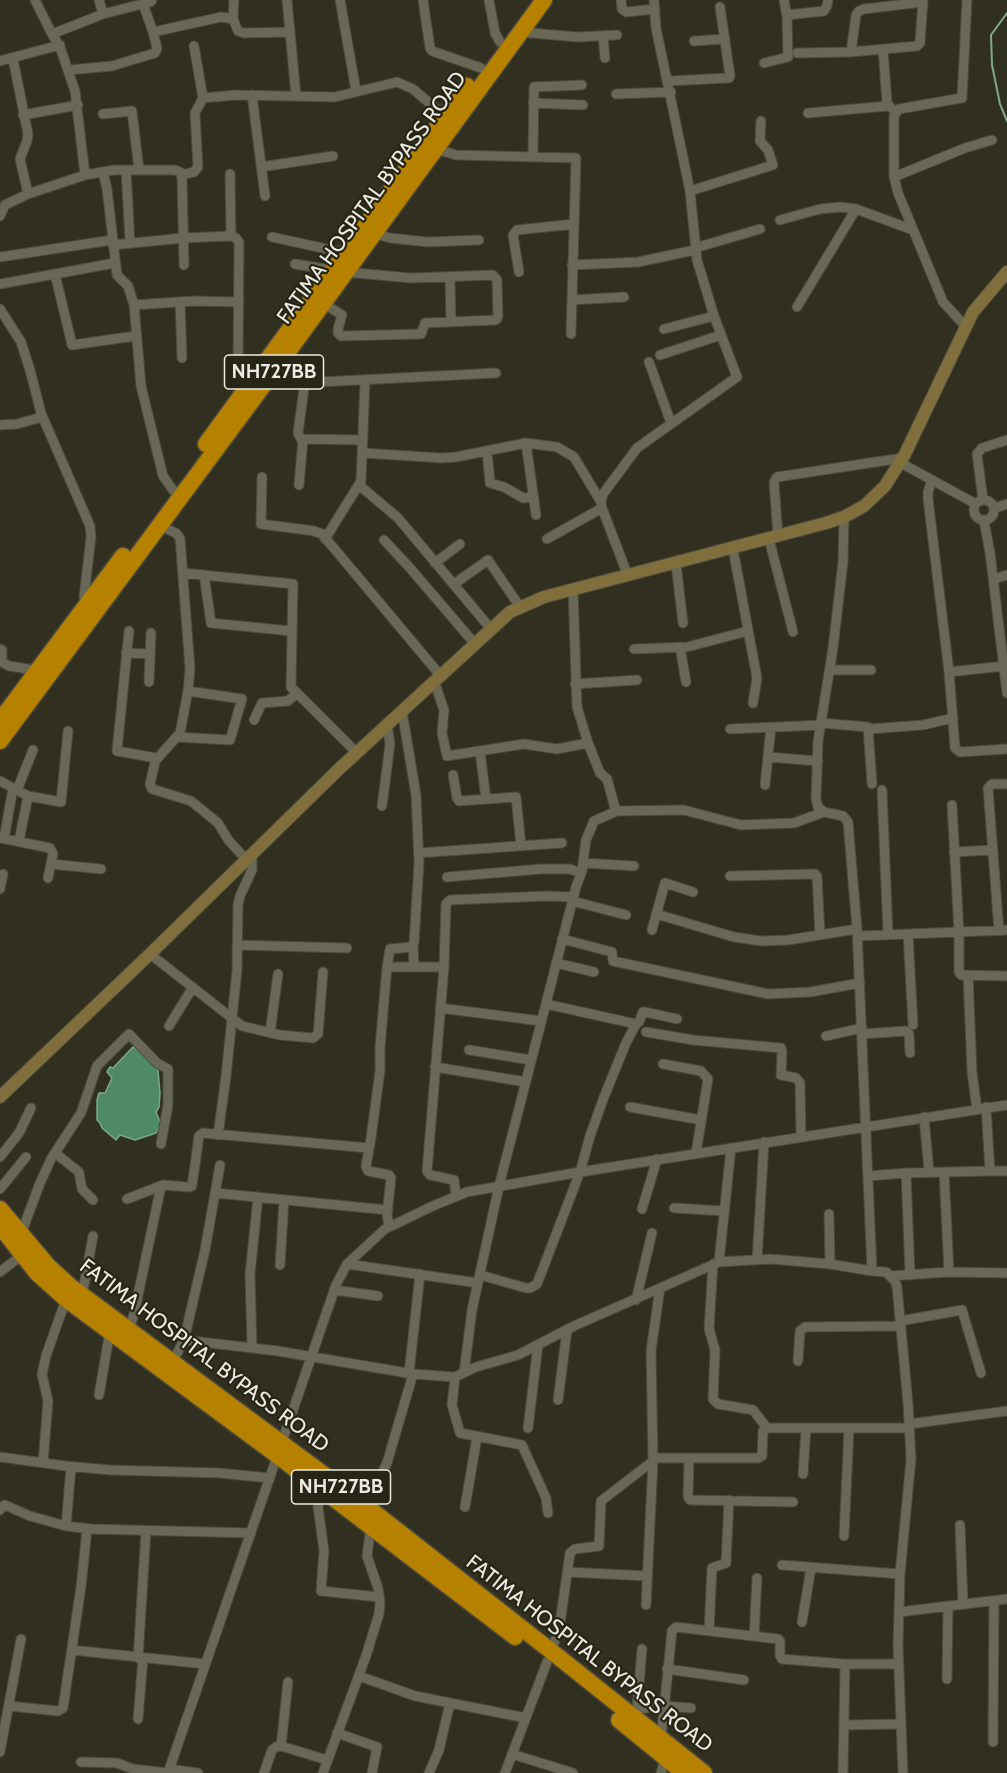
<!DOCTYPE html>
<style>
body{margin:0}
canvas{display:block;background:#312f1f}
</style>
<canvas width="1007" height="1773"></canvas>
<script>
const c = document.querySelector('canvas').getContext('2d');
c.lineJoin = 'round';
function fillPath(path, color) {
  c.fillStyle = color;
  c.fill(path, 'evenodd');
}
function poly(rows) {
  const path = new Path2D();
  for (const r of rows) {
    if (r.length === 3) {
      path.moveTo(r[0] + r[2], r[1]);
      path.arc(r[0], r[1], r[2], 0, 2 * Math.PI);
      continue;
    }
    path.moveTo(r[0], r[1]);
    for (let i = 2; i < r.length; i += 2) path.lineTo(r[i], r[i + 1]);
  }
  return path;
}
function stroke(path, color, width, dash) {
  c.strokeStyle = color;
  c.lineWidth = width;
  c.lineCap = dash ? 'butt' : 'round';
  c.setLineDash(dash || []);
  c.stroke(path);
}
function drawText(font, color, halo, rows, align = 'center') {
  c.font = font + ' Cabin,sans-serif';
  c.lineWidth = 4.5;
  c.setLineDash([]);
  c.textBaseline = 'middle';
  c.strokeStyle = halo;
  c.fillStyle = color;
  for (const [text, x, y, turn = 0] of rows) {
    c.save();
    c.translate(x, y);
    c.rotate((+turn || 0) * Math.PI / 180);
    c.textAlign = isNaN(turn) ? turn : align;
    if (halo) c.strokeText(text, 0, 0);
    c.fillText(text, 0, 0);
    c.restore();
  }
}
const water = poly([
 [133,1047,152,1057,158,1070,160,1093,159,1107,156,1112,161,1124,156,1133,135,1140,120,1135,116,1140,102,1128,100,1123,97,1120,97,1100,99,1093,105,1093,112,1078,107,1072,110,1067,113,1068,133,1047]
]);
const stream = poly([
 [1007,13,991,35,992,65,1000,104,1007,121]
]);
const street = poly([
 [35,0,52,34],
 [99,0,103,14],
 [234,0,233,19,238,31,244,33,290,32],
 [287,0,296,96],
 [340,0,356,91],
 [423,0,430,48,432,51,481,68],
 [489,0,495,33,500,42],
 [621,0,622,9,626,12,655,9],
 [784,0,787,17],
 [143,4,153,32],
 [520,32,577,37,617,35],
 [603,36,605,58],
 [694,41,725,39],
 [194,46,203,98,236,95,335,97,397,82,413,89,448,119],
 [883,49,887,103,891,108],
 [851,52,856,15,859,11,864,9,923,2],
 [797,53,851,52,917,46,920,43,923,0],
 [0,61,60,45],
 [764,63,788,57,787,15,824,11,827,6,828,0],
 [69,70,112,66,155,53,157,48,153,32,221,17,233,19],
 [668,81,729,78,730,76,720,7],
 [616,94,671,92],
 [252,95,265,196],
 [533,103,583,105],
 [808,113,888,106],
 [103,114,132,111,139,170],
 [23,115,78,105],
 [436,149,456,155,576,158,571,334],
 [533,156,534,87,582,85],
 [261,167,333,156],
 [126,170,130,242],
 [103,172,107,189,117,275,128,286,134,305,141,386,163,476,173,490,181,497],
 [230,174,231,236],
 [85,175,75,91,60,47,52,34,103,14,150,2,152,0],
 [181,175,194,172,198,167,195,113,203,98],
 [894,177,965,148,992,140],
 [690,191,773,165,768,150,760,141,761,121],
 [28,194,85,175,114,170,175,170,180,172,182,178,184,265],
 [0,216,5,205,28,194,20,159,27,141,28,134,13,59],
 [780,220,820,209,840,207,856,209,913,230],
 [374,233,390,238,428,242,479,240],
 [272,237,345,253],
 [113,245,183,238,231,236,236,238,239,242,238,369,239,376,249,385],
 [695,248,760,229],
 [0,257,112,240],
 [295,264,332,270],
 [572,265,638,262,695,250],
 [519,272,513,235,517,230,574,224],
 [55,274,72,345,135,336],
 [450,278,451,322],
 [0,284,115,263],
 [572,300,624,297],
 [180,302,182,358],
 [323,303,342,315,338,329,338,333,341,336,421,334,425,323,496,320,498,317,497,280,493,275,411,278,345,272],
 [134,305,193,301,239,302],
 [797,307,856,209],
 [0,309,21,342,30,370,41,413,90,526,91,537,84,597,86,605],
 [966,327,943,302,898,193,894,177,894,116,899,109,962,98,967,0],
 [664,329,714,316],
 [660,355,721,335],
 [649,362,671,423],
 [271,375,319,382,496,373],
 [0,425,17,424,42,417],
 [302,441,298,433,305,381],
 [526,443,536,515],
 [487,451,490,483,504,487,523,498,534,497],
 [363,453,442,458,456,457,526,443,557,447,574,457,601,502],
 [899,462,976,504],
 [262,477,261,524,314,531,322,534,440,675],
 [932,480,928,492,928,499,949,672,955,748,960,752,1007,749],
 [299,485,303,439,363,440],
 [359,485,398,518,491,629],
 [984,510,10],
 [983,500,977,454,982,448,1007,440],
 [995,508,1007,504],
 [844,517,843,562,833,648,818,741,816,799,818,807,824,812,843,816,848,822,857,929,872,1271,886,1272,895,1281,897,1287,908,1403,911,1459,900,1574,898,1646,903,1773],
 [984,521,990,553,1007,693],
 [778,537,774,482,777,477,902,458],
 [325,539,361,481,365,381],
 [547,539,602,508],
 [769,539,793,632],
 [384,540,410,568,475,644],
 [733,549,757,678,753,703],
 [435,563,460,544],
 [676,564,683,623],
 [183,573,293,584,291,687,357,753],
 [204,575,211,623,291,631],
 [628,576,602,508,601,502,603,494,637,448,737,377,714,316,697,260,690,191,656,28,654,0],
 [994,579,1007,575],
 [454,584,488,560,520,607],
 [573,590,577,707,588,743,600,773,607,779,615,808,617,811,684,810,741,825,794,823,824,812],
 [129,631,117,751,156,758,150,784,152,789,191,801,218,823,229,841,246,859],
 [680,647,686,682],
 [0,649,2,650,2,662,9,666,41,671],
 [634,649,687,647,748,631],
 [126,653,150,654],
 [830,670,871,670],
 [949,672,1004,666],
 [434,681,444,710,442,733,447,756,524,744,557,749,588,743],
 [149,682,151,633],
 [575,684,637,680],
 [254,720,262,703,288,701,296,694],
 [821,723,868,727,872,784],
 [730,729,821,725],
 [869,729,923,725,953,718],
 [177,737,230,740,242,699,188,691],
 [480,752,486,799],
 [768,757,818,761],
 [156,760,180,733,188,691,190,669,180,538,176,533,160,526],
 [453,775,457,798,459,801,516,797,521,846],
 [0,781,28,796,61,802,68,731],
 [765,785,771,727],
 [17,790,33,750],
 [882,790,888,934],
 [952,805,959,932,959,972,961,975,1007,976],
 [382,806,390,744,387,725],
 [0,838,50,848,53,854,48,878],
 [4,839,13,788],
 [19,841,28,796],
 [954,852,993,850],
 [419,853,562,843],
 [583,863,634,866],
 [51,864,101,869],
 [730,876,815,874,817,876,820,935],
 [447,877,541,869,570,869,581,873],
 [0,889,3,874],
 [572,901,626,915],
 [656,914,734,937,761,941,788,940,857,929],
 [652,930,665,883,693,892],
 [999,931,988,788,992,784,1007,784],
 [908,934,913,1025],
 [858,936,1007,930],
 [562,939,612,952,613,961,768,994,810,992,860,983],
 [237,945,347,948],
 [413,945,414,966],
 [150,954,242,1026,280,1035,313,1038,318,1034,323,972],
 [556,963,594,972],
 [387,967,390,949,411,947,414,943,419,863,416,795,402,711],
 [968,975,972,1072,977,1109],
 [546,1004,636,1024,639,1022,643,1012,645,1012,677,1019],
 [440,1008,541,1021],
 [169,1026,193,987],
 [646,1032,693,1040,781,1048,782,1052,781,1075,796,1078,800,1083,801,1137],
 [270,1033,278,974],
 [862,1034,906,1031,909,1034,910,1053],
 [826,1036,862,1028],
 [469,1050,531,1060],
 [663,1064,701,1071,708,1079,696,1153],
 [435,1067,526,1082],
 [630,1107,701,1120],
 [924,1117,929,1172],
 [218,1135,226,1076,237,970,238,905,240,896,252,870,252,853],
 [55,1153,79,1172,82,1189,93,1200],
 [0,1157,19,1133,31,1108],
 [990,1171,1007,1171],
 [944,1172,949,1272],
 [906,1173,910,1274],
 [869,1176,906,1173,990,1171,986,1107],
 [0,1189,26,1157],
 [215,1193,388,1210],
 [456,1196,454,1180,430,1175,427,1171,444,967,446,904,450,900,546,896,573,897],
 [127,1199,163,1185,189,1187,192,1186,199,1136,203,1133,369,1148],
 [674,1208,724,1211],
 [642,1209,657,1159],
 [829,1214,830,1264],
 [389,1227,387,1214,391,1178,389,1175,368,1171,366,1166,371,1138,380,1071,380,1047,387,967,444,967],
 [21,1234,40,1183,51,1159,81,1113,97,1066,129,1034,157,1063,168,1069,168,1105,161,1144],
 [757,1260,764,1142],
 [719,1262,731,1148],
 [347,1264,478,1283],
 [713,1264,709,1329,715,1350,713,1399,718,1404,753,1410,767,1428],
 [280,1265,284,1200],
 [0,1272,22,1255],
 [480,1275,526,1288,530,1288,537,1284,580,1172,590,1136,604,1097,626,1043,636,1024],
 [890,1276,949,1272,1007,1273],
 [334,1290,378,1296],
 [82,1296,93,1236],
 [636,1300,652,1233],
 [900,1321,962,1310,981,1373],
 [129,1330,134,1314,161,1186],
 [184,1340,205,1250,220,1165],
 [252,1347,250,1274,258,1197],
 [173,1361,184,1340,278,1351,413,1374,387,1463,366,1506],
 [798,1361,800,1331,805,1327,901,1326],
 [409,1373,420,1274],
 [464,1373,472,1310,499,1186,576,887,582,871,586,840,594,821,617,811],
 [413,1374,455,1377,476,1367,518,1355,574,1326,719,1262,770,1259,830,1264,872,1271],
 [455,1377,452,1405,460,1433,522,1445,546,1498,548,1513],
 [99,1395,110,1331],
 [558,1400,567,1330],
 [909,1424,1007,1411],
 [528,1428,538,1345],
 [0,1457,66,1466,110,1470,219,1473,270,1478],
 [653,1458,758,1458,762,1456,763,1431,767,1428,909,1428],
 [689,1458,688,1496,690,1500,793,1502],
 [43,1463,48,1401,42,1374,46,1356,66,1299],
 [803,1474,806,1428],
 [324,1491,319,1499,318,1507,324,1551,321,1591,379,1597],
 [465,1507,477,1437],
 [0,1510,3,1506,5,1505,30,1516,66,1526,91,1529,251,1533],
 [960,1525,963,1604],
 [66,1526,71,1467],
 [844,1536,849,1428],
 [782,1565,900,1574],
 [567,1572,647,1576],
 [646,1605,653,1461,651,1351,660,1288],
 [899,1612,1007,1599],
 [802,1622,811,1568],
 [709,1631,712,1568,726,1563,729,1500],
 [754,1636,757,1578],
 [72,1650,205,1664],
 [551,1651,559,1630,570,1553,575,1549,599,1546,601,1501,653,1461],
 [138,1658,146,1531],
 [667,1669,744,1680],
 [359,1676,415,1696,526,1718],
 [947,1679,948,1606],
 [9,1706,58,1711,63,1708,81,1587,87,1529],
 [637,1709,642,1649],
 [634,1718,637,1709,665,1706,691,1708],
 [138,1719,143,1658],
 [844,1725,901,1724],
 [337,1733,377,1747,372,1773],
 [661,1739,672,1631,676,1627,778,1639,780,1641,780,1656,782,1659,845,1664,898,1664],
 [993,1742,994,1601],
 [281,1746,288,1682],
 [0,1752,21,1639],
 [512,1754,573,1773],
 [81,1762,117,1763,133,1769,168,1773],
 [169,1769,198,1773],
 [168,1773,336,1285,347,1264,385,1229,435,1205,467,1192,580,1172,1007,1105],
 [264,1773,272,1750,276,1747,281,1746,327,1760],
 [323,1773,366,1656,379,1614,380,1603,378,1588,367,1556,371,1526],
 [429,1773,439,1750,450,1703],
 [505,1773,547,1662],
 [661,1773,666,1755],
 [843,1773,845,1664]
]);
const secondary = poly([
 [0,1097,150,954,339,769,510,612,544,597,826,523,844,517,864,506,885,486,905,454,973,312,1007,272]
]);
const highway = poly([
 [206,444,467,86],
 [0,721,123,556],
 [0,741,271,375,544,0],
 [0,1209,48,1266,71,1287,366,1506,551,1651,704,1773],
 [0,1226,37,1273,66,1299,277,1455,515,1637],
 [619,1720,684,1773]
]);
const shields = [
 [274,372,99],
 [341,1487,99]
];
const shieldNames = [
 ["NH727BB",274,372],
 ["NH727BB",341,1487]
];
const streetNames = [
 ["FATIMA HOSPITAL BYPASS ROAD",372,198,-54],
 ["FATIMA HOSPITAL BYPASS ROAD",204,1356,37],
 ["FATIMA HOSPITAL BYPASS ROAD",589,1654,38]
];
fillPath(water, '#4e8b64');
stroke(water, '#7da88a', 1.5);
stroke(stream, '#7da88a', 2);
stroke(street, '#4c4a3c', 11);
stroke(secondary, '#4c4a3c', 14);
stroke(highway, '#4c4a3c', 19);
stroke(street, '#696756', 9);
stroke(secondary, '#806f3c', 12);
stroke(highway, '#b78100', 16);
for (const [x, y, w] of shields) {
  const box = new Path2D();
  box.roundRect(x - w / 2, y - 17, w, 34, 4.5);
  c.fillStyle = '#272516';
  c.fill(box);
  stroke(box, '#ecebe1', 1.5);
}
drawText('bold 20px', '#ecebe1', null, shieldNames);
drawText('21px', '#ecebe1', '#272516', streetNames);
</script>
